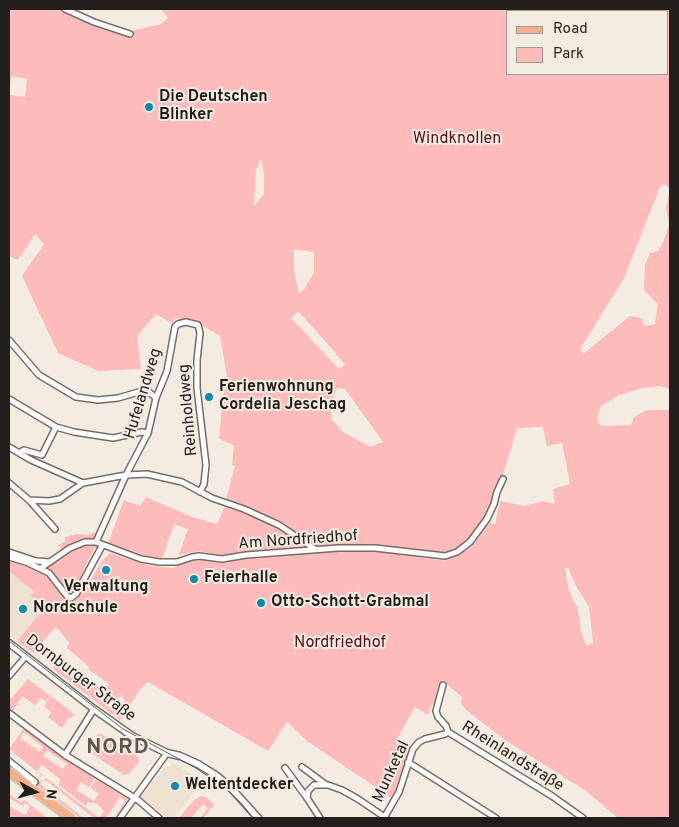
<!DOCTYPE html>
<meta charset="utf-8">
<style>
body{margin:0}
#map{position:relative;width:679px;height:827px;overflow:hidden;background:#f4ece1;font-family:Overpass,sans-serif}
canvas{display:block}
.frame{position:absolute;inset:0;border:10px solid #221f1b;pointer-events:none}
.legend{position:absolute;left:506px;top:10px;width:162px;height:65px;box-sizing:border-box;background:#f4ece1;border:1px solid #a09a92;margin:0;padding:6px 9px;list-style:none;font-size:15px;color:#221f1b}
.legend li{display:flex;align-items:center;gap:10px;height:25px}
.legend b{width:25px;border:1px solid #a09a92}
.north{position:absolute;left:10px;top:767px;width:50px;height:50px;-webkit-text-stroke:4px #f4ece1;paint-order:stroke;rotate:97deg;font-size:14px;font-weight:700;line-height:20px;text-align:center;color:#221f1b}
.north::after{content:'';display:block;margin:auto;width:18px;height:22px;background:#221f1b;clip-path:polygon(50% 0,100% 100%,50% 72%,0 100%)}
</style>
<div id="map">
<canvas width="679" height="827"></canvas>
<div class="frame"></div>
<ul class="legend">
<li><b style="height:6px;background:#f3b08a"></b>Road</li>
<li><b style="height:14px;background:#febbbb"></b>Park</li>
</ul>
<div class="north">N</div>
</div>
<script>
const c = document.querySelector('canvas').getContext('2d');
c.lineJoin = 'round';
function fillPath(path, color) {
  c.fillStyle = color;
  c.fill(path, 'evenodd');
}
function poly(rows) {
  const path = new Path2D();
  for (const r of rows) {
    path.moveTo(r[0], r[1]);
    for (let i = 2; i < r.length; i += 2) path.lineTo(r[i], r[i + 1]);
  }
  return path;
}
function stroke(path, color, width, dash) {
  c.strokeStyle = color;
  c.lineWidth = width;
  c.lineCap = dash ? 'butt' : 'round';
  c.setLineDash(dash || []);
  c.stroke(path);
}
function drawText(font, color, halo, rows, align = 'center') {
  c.font = font + ' Overpass,sans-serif';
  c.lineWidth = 4;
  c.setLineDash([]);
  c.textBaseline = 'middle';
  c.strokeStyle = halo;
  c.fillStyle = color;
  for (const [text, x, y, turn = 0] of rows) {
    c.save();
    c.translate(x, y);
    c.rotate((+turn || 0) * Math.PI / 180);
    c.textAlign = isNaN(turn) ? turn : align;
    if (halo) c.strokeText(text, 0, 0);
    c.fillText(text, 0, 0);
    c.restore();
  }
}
const built = poly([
 [9,571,34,592,31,596,40,613,17,641,9,635],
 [172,763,203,780,174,818,168,818,141,797,166,766,168,767]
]);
const green = poly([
 [9,9,61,9,98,26,128,36,135,30,161,24,168,18,161,9,670,9,670,389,659,386,643,388,619,395,601,406,597,419,601,426,631,425,634,417,647,410,670,410,670,818,618,818,586,791,505,740,466,710,461,703,462,697,442,680,437,699,430,708,428,715,415,707,397,739,412,748,406,763,397,792,393,799,307,741,287,722,268,751,148,682,141,688,120,720,53,669,55,664,63,653,65,654,57,664,57,667,82,685,87,677,100,688,94,695,112,710,114,709,116,711,125,700,120,695,114,703,104,695,101,696,109,684,88,669,89,667,67,648,69,642,56,627,33,653,17,641,40,613,31,595,34,592,9,571,9,561,26,566,46,576,54,583,66,601,70,602,77,599,83,588,86,589,101,562,110,553,150,566,173,568,191,560,205,558,218,563,247,558,346,550,376,551,445,561,465,551,472,546,490,523,495,524,500,501,524,506,543,501,555,504,553,489,570,484,562,443,547,446,543,427,517,428,502,478,486,517,468,540,456,549,445,554,412,550,316,548,279,522,226,500,235,466,232,465,234,445,219,439,223,397,227,376,220,336,196,322,175,318,173,324,156,314,137,336,141,369,98,371,58,353,22,276,44,244,35,234,18,260,9,256,9,95,25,97,27,79,11,76,9,94],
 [508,11,668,11,668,74,508,74],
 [261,159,264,173,264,194,254,206,256,169],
 [665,184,670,189,666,208,669,224,664,240,658,251,650,253,645,265,644,290,658,304,655,324,645,326,641,318,630,316,583,354,580,349,624,278,660,187],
 [294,249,314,252,314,272,305,288,299,294,294,270],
 [298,311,331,348,345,365,339,369,291,318],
 [337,388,345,389,383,442,370,447,343,432,331,419,331,404],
 [568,567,576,586,589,607,593,643,586,646,581,631,578,609,569,591,565,569],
 [146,497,192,517,217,524,225,506,242,511,277,527,310,548,224,556,198,551,179,555,188,529,174,524,162,559,146,556,108,543,124,500,140,506],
 [94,532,97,534,94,539,75,542,62,551,58,545,65,542,65,537,77,534,89,535],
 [92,544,97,545,97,550,95,547,74,589,75,593,72,596,68,595,56,577,46,569,46,567,73,549],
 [28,679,50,696,46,702,41,698,35,705,22,696,13,711,21,717,19,718,9,710,9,701],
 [51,696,74,714,72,718,69,717,62,728,48,717,52,713,44,706],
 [24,728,95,778,89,787,81,782,76,790,94,801,99,793,90,788,96,779,128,799,117,818,115,818,125,801,120,797,106,818,94,818,44,779,40,784,83,818,80,818,35,784,46,778,99,818,104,811,97,804,87,802,86,806,59,785,60,779,42,765,37,771,43,775,37,780,9,759,37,780,41,775,9,749],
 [24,732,43,747,40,752,20,738],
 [47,750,67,764,63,769,43,756],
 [98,734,101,734,138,757,139,762,129,774,124,775,88,751],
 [9,794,21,803,24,800,47,818,9,818,9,806,25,815,30,807,25,803,23,806,9,798],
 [201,796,207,798,214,805,203,818,200,818,208,808,203,804,191,818,179,818,194,800]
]);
const minor = poly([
 [65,9,94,22,130,34],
 [9,340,39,375,76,397,98,400,118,398,142,391,150,393,156,398],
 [9,399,56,427,74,432,113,438,142,432,148,433],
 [9,447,31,460,83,483,126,475,147,474,182,482,212,498,244,509,279,525,315,549],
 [19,453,24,450,42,455,56,427],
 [9,483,29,500,55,529],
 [29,500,49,501,60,499,83,483],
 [96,542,126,475,148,433,156,398,167,371,175,327,178,324,186,322,198,325,200,333,197,360,197,388,206,465,204,484,200,492],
 [9,552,36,561,50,562],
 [9,557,26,562,49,573,67,596,71,598,76,594,102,546],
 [41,568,70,548,85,542,96,542,141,559,159,562,177,562,192,557,199,556,222,559,246,555,338,548,375,548,445,556,457,552,470,542,487,519,494,504,497,492,503,479],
 [9,676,26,656],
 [443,685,436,711,438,717,446,726,448,732],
 [9,713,65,755,138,800,159,818],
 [448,732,552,796,583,818],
 [65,755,94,709],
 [9,761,35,782,30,788],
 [408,762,496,818],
 [302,767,325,784],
 [285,768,307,798,320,818],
 [307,798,308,791,314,785,328,785,342,790,358,799,386,818],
 [120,818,167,753],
 [384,818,399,792,413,749,419,742,425,739,445,734,448,732]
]);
const tertiary = poly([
 [9,643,94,709,132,736,167,753,180,756,198,764,217,776,232,789,258,818]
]);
const primary = poly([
 [9,772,70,818]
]);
const tram = poly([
 [9,641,123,729,194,767,222,785,242,804,253,818]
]);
const markers = [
 [149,107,5,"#118aad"],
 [209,397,5,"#118aad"],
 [106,570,5,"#118aad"],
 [194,579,5,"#118aad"],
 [261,603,5,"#118aad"],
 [23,609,5,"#118aad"],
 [175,786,5,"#118aad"]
];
const poiNames = [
 ["Die Deutschen",159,98],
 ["Blinker",159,116],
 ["Ferienwohnung",219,388],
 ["Cordelia Jeschag",219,406],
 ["Feierhalle",204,579],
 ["Verwaltung",106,588,"center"],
 ["Otto-Schott-Grabmal",271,603],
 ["Nordschule",33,609],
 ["Weltentdecker",185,786]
];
const parkNames = [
 ["Windknollen",457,140],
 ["Nordfriedhof",340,644]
];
const streetNames = [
 ["Hufelandweg",144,394,-73],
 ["Reinholdweg",189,410,-95],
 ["Am Nordfriedhof",298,541,-4],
 ["Dornburger Straße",80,679,37],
 ["Rheinlandstraße",512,757,32],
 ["Munketal",392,772,-65]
];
const districtNames = [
 ["NORD",118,749]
];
fillPath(built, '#ede1cf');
fillPath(green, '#febbbb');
stroke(minor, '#756e65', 8);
stroke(tertiary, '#756e65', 9);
stroke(primary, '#cececd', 11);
stroke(minor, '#fff', 5);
stroke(tertiary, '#fff', 6);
stroke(primary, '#f3b08a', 9);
stroke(tram, '#615d57', 1);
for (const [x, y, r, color] of markers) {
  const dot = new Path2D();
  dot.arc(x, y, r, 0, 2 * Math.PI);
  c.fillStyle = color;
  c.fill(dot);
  stroke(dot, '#f4ece1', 2);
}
drawText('bold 16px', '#221f1b', '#f4ece1', poiNames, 'left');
drawText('16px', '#580c18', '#f4ece1', parkNames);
drawText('16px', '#221f1b', '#f4ece1', streetNames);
c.letterSpacing = '1px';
drawText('bold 21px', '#5c564d', '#f4ece1', districtNames);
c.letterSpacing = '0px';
</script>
